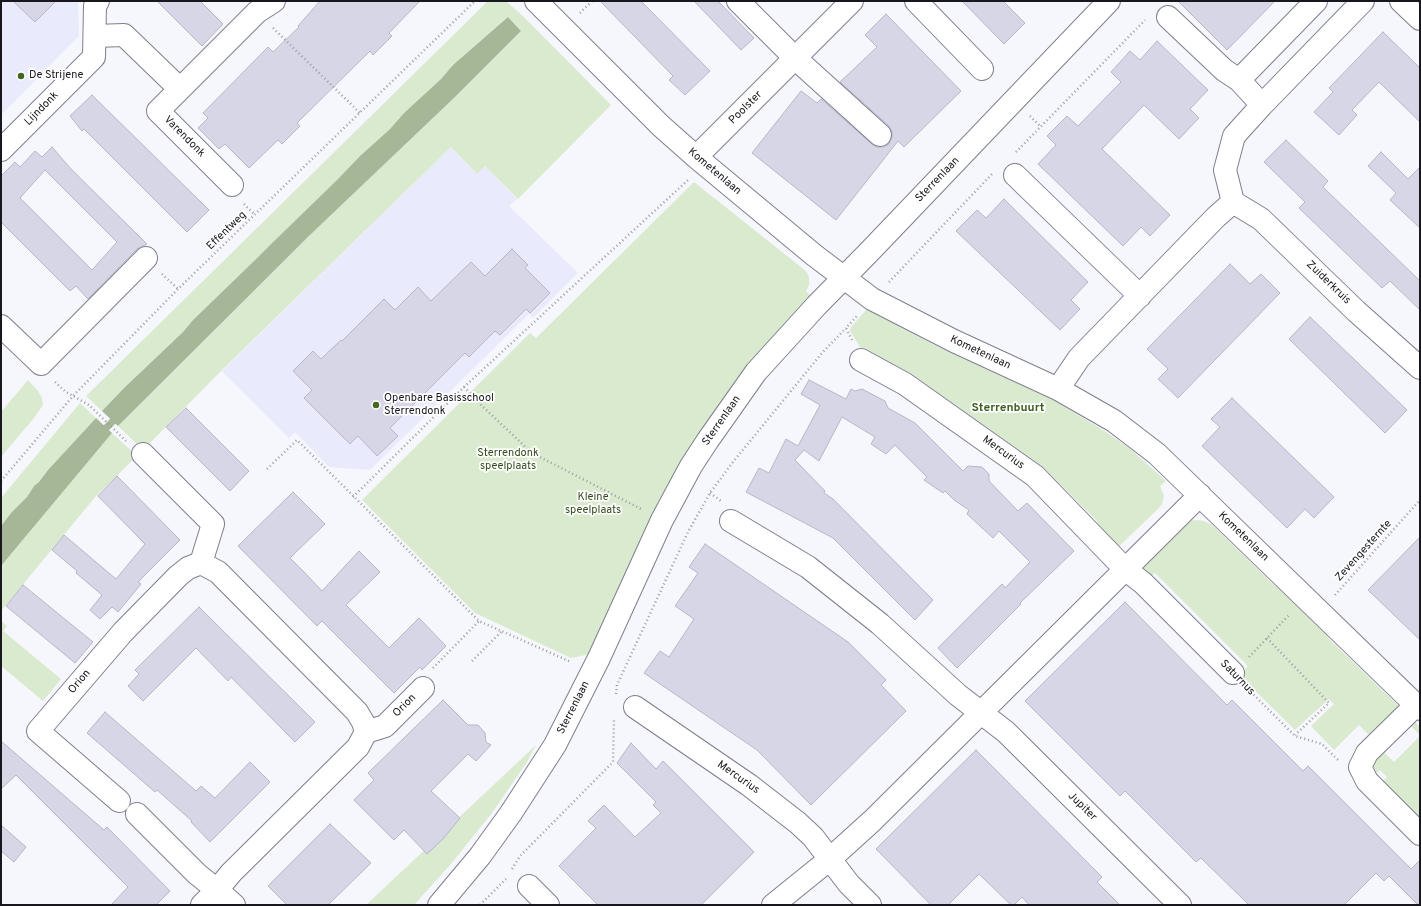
<!DOCTYPE html>
<style>
body{margin:0}
#map{position:relative;width:1421px;height:906px;overflow:hidden;background:#f6f6fd;font-family:Overpass,sans-serif}
canvas{display:block}
.frame{position:absolute;inset:0;border:2px solid #17171d;pointer-events:none}
</style>
<div id="map">
<canvas width="1421" height="906"></canvas>
<div class="frame"></div>
</div>
<script>
const c = document.querySelector('canvas').getContext('2d');
c.lineJoin = 'round';
function fillPath(path, color) {
  c.fillStyle = color;
  c.fill(path, 'evenodd');
}
function poly(rows) {
  const path = new Path2D();
  for (const r of rows) {
    path.moveTo(r[0], r[1]);
    for (let i = 2; i < r.length; i += 2) path.lineTo(r[i], r[i + 1]);
  }
  return path;
}
function stroke(path, color, width, dash) {
  c.strokeStyle = color;
  c.lineWidth = width;
  c.lineCap = dash ? 'butt' : 'round';
  c.setLineDash(dash || []);
  c.stroke(path);
}
function drawText(font, color, halo, rows, align = 'center') {
  c.font = font + ' Overpass,sans-serif';
  c.lineWidth = 3.5;
  c.setLineDash([]);
  c.textBaseline = 'middle';
  c.strokeStyle = halo;
  c.fillStyle = color;
  for (const [text, x, y, turn = 0] of rows) {
    c.save();
    c.translate(x, y);
    c.rotate((+turn || 0) * Math.PI / 180);
    c.textAlign = isNaN(turn) ? turn : align;
    if (halo) c.strokeText(text, 0, 0);
    c.fillText(text, 0, 0);
    c.restore();
  }
}
const built = poly([
 [1,1,78,1,79,36,1,115],
 [451,147,477,174,485,166,517,199,509,206,578,273,533,318,529,314,370,470,329,467,295,432,289,438,222,371]
]);
const green = poly([
 [488,1,506,1,524,17,611,105,518,199,485,166,477,174,451,147,222,370,143,450,118,426,310,235,455,97,521,31,508,17,453,65,441,79,404,113,390,129,360,156,338,179,269,246,254,261,193,320,183,332,124,388,102,411,86,396],
 [694,182,806,271,809,277,809,285,806,291,811,296,650,523,595,639,599,646,595,653,571,658,475,613,362,500,530,333,536,338],
 [868,308,885,319,938,347,1055,401,1106,432,1129,448,1166,481,1160,486,1164,496,1162,504,1158,509,1114,551,1093,528,1098,522,1042,466,912,374,860,347,850,331,851,327],
 [28,380,38,391,42,398,43,405,34,418,1,457,1,412],
 [80,403,96,418,48,470,39,482,34,486,27,497,11,513,1,526,1,498],
 [112,433,137,456,96,496,1,611,1,566],
 [1197,520,1204,521,1212,525,1273,584,1293,598,1317,620,1330,640,1400,707,1371,737,1359,725,1334,750,1311,726,1334,704,1329,699,1295,730,1239,675,1248,666,1155,573,1149,578,1139,568,1189,521],
 [1,621,7,626,3,631,61,679,43,701,1,666],
 [1413,720,1420,727,1420,735,1409,724],
 [1420,736,1420,824,1380,784,1387,777,1380,770,1374,776,1372,765,1382,750,1394,762],
 [536,745,527,762,492,813,451,864,414,905,366,905]
]);
const water = poly([
 [508,17,521,31,455,97,310,235,118,426,102,411,124,388,183,332,193,320,254,261,269,246,338,179,360,156,390,129,404,113,441,79,453,65],
 [96,418,112,433,1,566,1,526,11,513,27,497,34,486,39,482,48,470]
]);
const stream = poly([
 [100,434,119,415]
]);
const building = poly([
 [13,1,56,1,35,22,13,1],
 [157,1,200,1,223,24,202,46,157,1],
 [320,1,420,1,389,33,392,36,373,55,370,51,297,123,300,126,282,144,278,140,249,168,225,144,219,149,198,128,208,118,203,113,268,47,273,52,299,27,298,26,320,1],
 [600,1,641,1,710,71,685,95,669,80,673,76,600,1],
 [694,1,718,1,754,38,741,50,694,1],
 [962,1,1003,1,1025,23,1004,44,962,1],
 [1178,1,1275,1,1227,50,1178,1],
 [886,14,961,91,904,147,898,141,836,220,752,153,801,91,817,103,821,99,872,144,877,147,883,147,889,144,892,137,892,132,889,126,840,82,877,47,865,35,886,14],
 [1383,32,1420,68,1420,122,1379,82,1352,110,1357,115,1339,135,1314,112,1333,92,1329,88,1383,32],
 [1157,41,1208,90,1190,109,1199,118,1179,139,1144,105,1102,149,1170,215,1150,236,1141,227,1123,246,1038,164,1056,145,1047,136,1067,116,1078,126,1121,82,1111,72,1130,51,1140,60,1157,41],
 [92,95,209,210,187,232,84,129,82,131,70,116,92,95],
 [1286,140,1328,181,1323,187,1420,281,1420,310,1390,281,1382,288,1299,208,1305,202,1264,162,1286,140],
 [52,147,71,169,147,244,137,249,88,299,76,286,70,291,1,222,1,176,15,162,20,167,35,151,42,157,52,147],
 [45,170,117,242,92,270,20,198,45,170],
 [1381,152,1408,179,1420,167,1420,228,1390,200,1396,193,1368,166,1381,152],
 [1004,199,1088,282,1071,300,1080,309,1060,330,956,231,977,210,986,218,1004,199],
 [512,249,528,265,525,268,550,293,530,313,526,309,500,335,495,331,469,357,465,353,390,428,398,436,377,456,358,436,350,444,304,398,312,390,293,371,313,351,321,359,341,340,342,341,384,299,395,310,418,287,431,301,471,262,485,276,512,249],
 [1230,264,1250,284,1261,274,1280,293,1178,398,1158,379,1168,369,1147,349,1230,264],
 [1310,317,1407,410,1385,433,1289,339,1310,317],
 [809,380,846,399,851,389,855,391,862,389,885,401,888,408,915,423,963,471,968,466,982,467,989,474,989,481,1018,511,1027,503,1074,551,1020,603,1021,604,957,668,938,648,1002,584,1005,588,1030,562,999,531,993,538,967,514,969,510,954,500,945,491,943,493,924,480,927,477,895,445,886,454,871,444,875,437,842,417,819,461,804,450,795,460,825,491,824,493,833,499,933,600,915,620,833,538,746,492,759,468,769,473,786,439,798,446,820,405,801,394,809,380],
 [1232,398,1334,497,1314,518,1305,509,1287,528,1202,446,1220,427,1211,419,1232,398],
 [186,408,249,471,230,491,166,427,186,408],
 [117,476,180,540,138,582,141,584,118,612,112,607,100,619,90,610,102,595,76,573,77,571,52,550,64,535,116,579,145,544,98,496,117,476],
 [293,492,325,524,290,558,306,574,322,591,359,551,380,572,346,605,389,648,419,618,446,646,422,670,420,667,394,693,322,621,317,626,238,546,293,492],
 [1420,537,1420,640,1368,590,1420,537],
 [705,544,848,642,886,680,881,685,906,711,811,805,757,750,644,673,660,651,669,657,694,619,675,606,698,573,689,567,705,544],
 [23,585,93,642,75,663,6,606,23,585],
 [1125,602,1227,705,1232,700,1303,771,1308,766,1411,869,1420,860,1420,905,1418,905,1389,876,1384,881,1376,873,1344,905,1249,905,1201,858,1196,862,1125,791,1120,796,1025,701,1125,602],
 [199,607,315,722,295,742,231,677,228,681,196,648,143,701,128,686,139,674,135,670,199,607],
 [443,700,468,725,478,725,485,733,486,742,491,745,476,761,468,754,431,791,460,818,443,839,427,854,404,830,394,840,354,800,374,780,368,773,443,700],
 [105,712,196,791,201,786,215,798,250,762,270,782,210,842,191,822,192,821,157,790,155,792,87,733,105,712],
 [1,741,104,830,107,827,170,891,156,905,111,905,128,887,16,775,1,789,1,741],
 [631,743,656,769,663,761,754,852,701,905,598,905,559,866,596,828,588,821,604,805,635,837,661,813,653,805,656,802,617,763,631,743],
 [976,750,1102,877,1097,882,1120,905,1029,905,1022,897,1014,905,1011,905,979,874,948,905,931,905,876,849,976,750],
 [330,824,371,863,328,905,287,905,268,886,330,824],
 [1,825,26,847,14,862,1,851,1,825]
]);
const path = poly([
 [580,13,592,1],
 [273,28,360,113],
 [1030,116,1040,126],
 [1016,152,1145,20],
 [244,204,255,215],
 [162,274,178,289],
 [889,282,992,174],
 [852,340,846,328,857,316],
 [55,382,66,392,89,405,126,441],
 [464,387,481,405,532,453,643,510],
 [267,469,297,440,479,621,571,662],
 [1,481,73,396,178,289,475,1],
 [710,493,721,501],
 [353,497,464,387,688,180],
 [1335,595,1420,500],
 [1267,638,1329,703,1295,735],
 [1249,657,1290,614],
 [472,661,501,632],
 [433,668,479,621],
 [1248,689,1295,736,1322,744,1338,760],
 [616,694,617,685,688,532,710,493,733,462,822,353,846,328],
 [512,869,520,856,613,762,614,719],
 [480,905,506,879]
]);
const minor = poly([
 [536,1,661,126,696,157,814,255,872,299,954,341,1058,389,1114,421,1157,454,1420,709],
 [738,1,795,58,880,135],
 [916,1,982,69],
 [1401,1,1420,19],
 [1168,17,1224,70,1239,80],
 [95,36,124,35,180,89,257,12,274,1],
 [180,89,158,111,232,185],
 [1262,105,1239,80,1316,1],
 [1,150,94,57,95,6,98,1],
 [696,157,852,1],
 [1015,175,1140,296],
 [1233,202,1261,219,1356,311,1420,368],
 [1,326,41,364,146,258],
 [861,360,905,384,1035,476,1125,569,1143,583,1233,673],
 [1058,389,1079,358,1216,217,1233,202,1225,170,1234,136,1262,105,1363,1],
 [143,454,213,524,201,563],
 [731,521,808,567,880,624,958,695,1006,732,1180,905],
 [1416,705,1367,753,1360,767,1367,781,1420,834],
 [635,707,749,785,798,823,813,837,849,884,870,905],
 [366,732,385,726,423,688],
 [119,801,38,731,123,632,178,576,188,568,201,563,218,572,357,712,363,722,366,732,358,747,231,873,217,890,197,874,137,814],
 [529,886,548,905],
 [202,905,217,890,234,905],
 [439,905,480,856,511,813,555,745,599,658,662,520,691,466,708,440,756,372,817,305,871,250,1109,1],
 [773,905,830,859,872,821,1200,495]
]);
const markers = [
 [21,76,4,"#43671f"],
 [376,405,4,"#43671f"]
];
const poiNames = [
 ["De Strijene",29,76],
 ["Openbare Basisschool",384,399],
 ["Sterrendonk",384,412]
];
const streetNames = [
 ["Poolster",746,108,-45],
 ["Lijndonk",42,109,-45],
 ["Varendonk",184,137,45],
 ["Kometenlaan",714,172,40],
 ["Sterrenlaan",938,180,-46],
 ["Effentweg",227,231,-44],
 ["Zuiderkruis",1328,283,44],
 ["Kometenlaan",980,353,25],
 ["Sterrenlaan",722,421,-55],
 ["Mercurius",1003,453,36],
 ["Kometenlaan",1243,537,44],
 ["Zevengesternte",1364,551,-48],
 ["Saturnus",1237,678,46],
 ["Orion",80,682,-50],
 ["Orion",405,706,-45],
 ["Sterrenlaan",574,708,-63],
 ["Mercurius",738,778,35],
 ["Jupiter",1082,807,45]
];
const parkNames = [
 ["Sterrendonk",508,454],
 ["speelplaats",508,467],
 ["Kleine",593,498],
 ["speelplaats",593,511]
];
const neighbourhoodNames = [
 ["Sterrenbuurt",1008,409]
];
fillPath(built, '#eaeafd');
fillPath(green, '#daeacf');
fillPath(water, '#a5b797');
stroke(stream, '#a5b797', 7);
fillPath(building, '#d7d6e7');
stroke(building, '#b7b6c6', 1);
stroke(minor, '#7f7e8e', 24);
stroke(path, '#9b9ba1', 2.5, [1, 3]);
stroke(minor, '#fff', 22);
for (const [x, y, r, color] of markers) {
  const dot = new Path2D();
  dot.arc(x, y, r, 0, 2 * Math.PI);
  c.fillStyle = color;
  c.fill(dot);
  stroke(dot, '#fff', 1.5);
}
drawText('11px', '#17171d', '#fff', poiNames, 'left');
drawText('11px', '#17171d', '#fff', streetNames);
drawText('11px', '#334b1c', '#fff', parkNames);
drawText('bold 12px', '#3e5f1f', '#fff', neighbourhoodNames);
</script>
